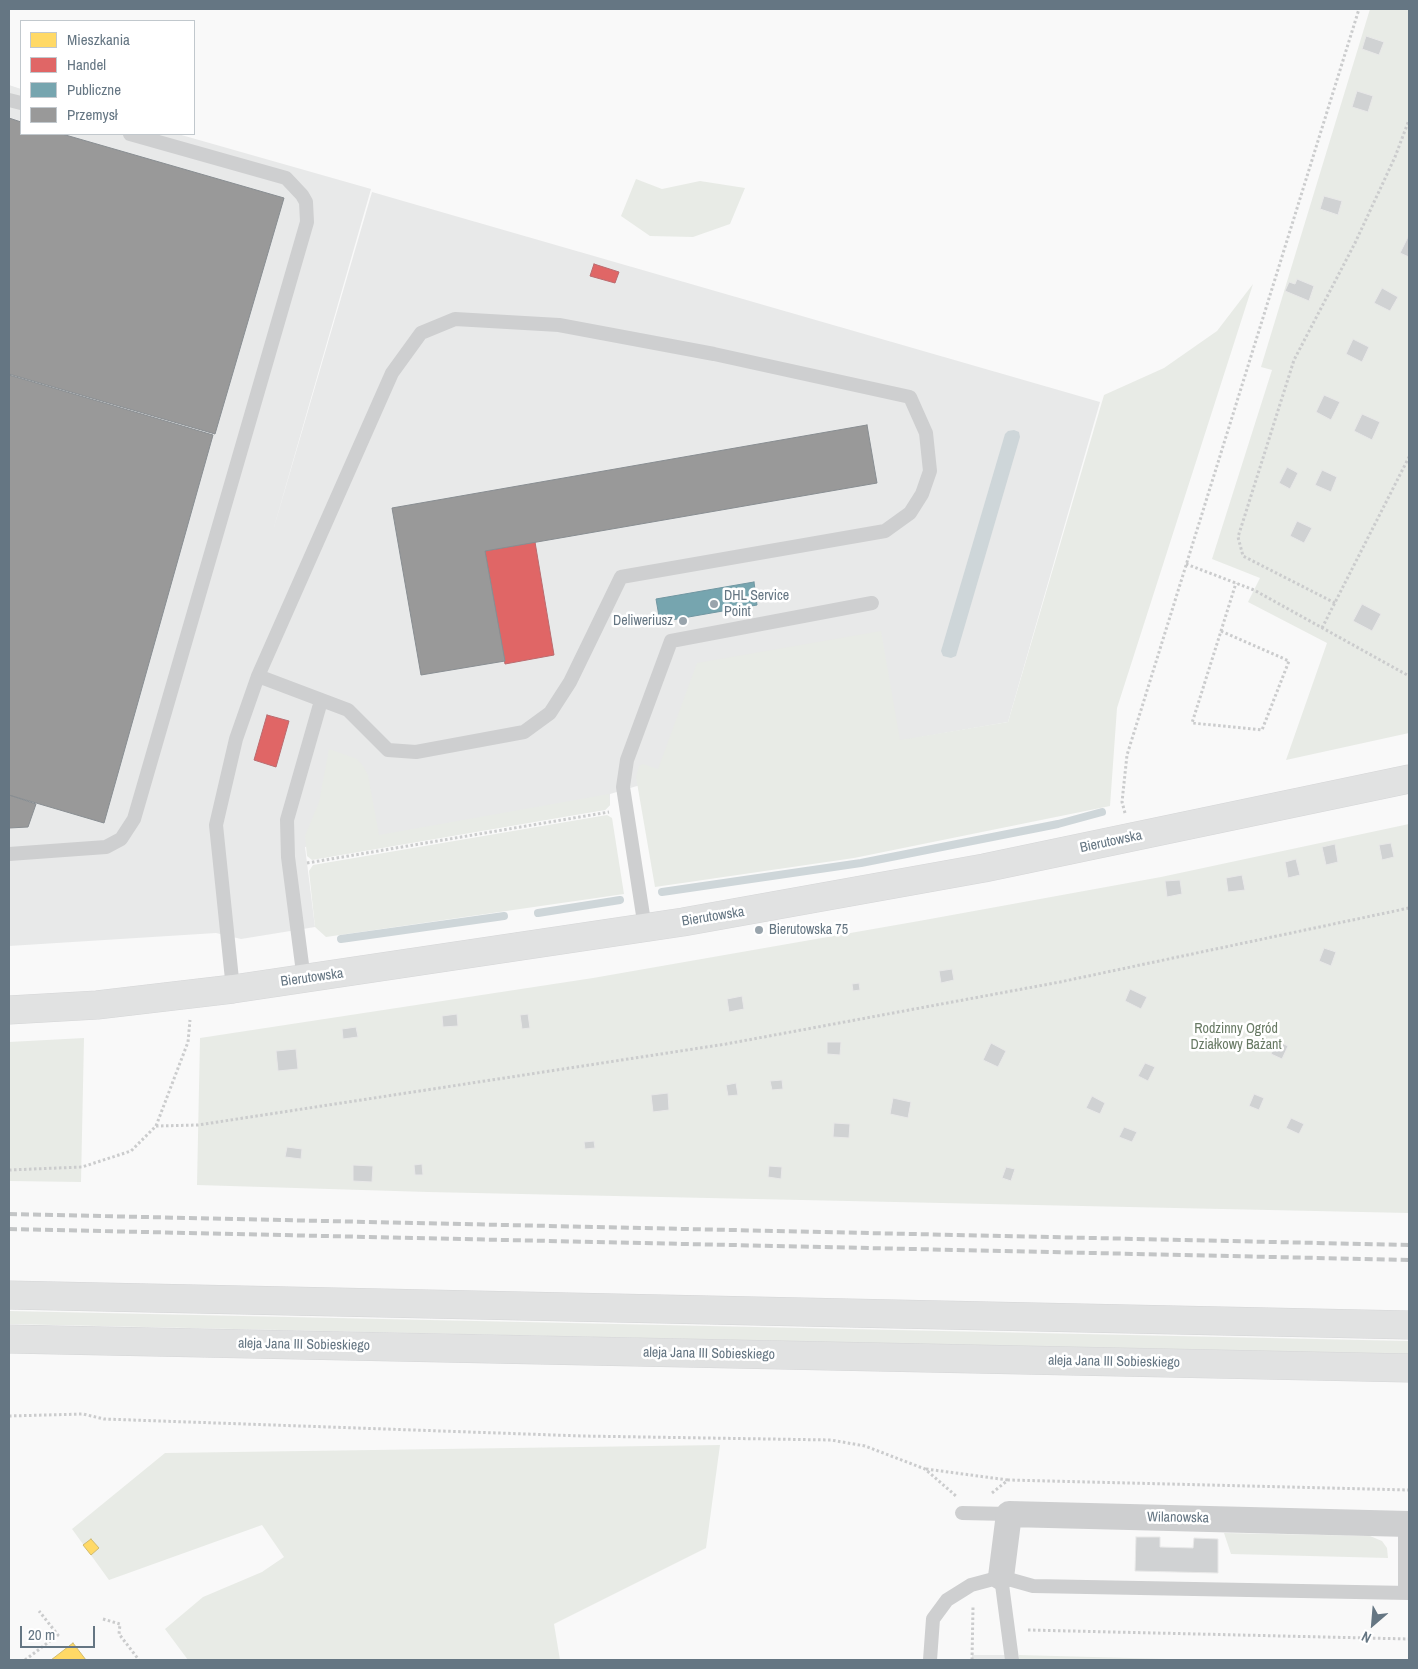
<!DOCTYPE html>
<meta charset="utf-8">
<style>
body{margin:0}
#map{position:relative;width:1418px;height:1669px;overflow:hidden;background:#f9f9f9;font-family:"Archivo Narrow",sans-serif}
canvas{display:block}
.frame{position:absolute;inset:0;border:10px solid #657683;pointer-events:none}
.legend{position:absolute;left:20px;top:20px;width:175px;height:115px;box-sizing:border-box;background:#fff;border:1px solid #c1c8cd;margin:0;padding:6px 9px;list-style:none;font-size:15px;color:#657683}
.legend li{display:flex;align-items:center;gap:10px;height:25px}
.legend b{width:25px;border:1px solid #c1c8cd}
.north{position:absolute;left:1348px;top:1599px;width:50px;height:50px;-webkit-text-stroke:4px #fff;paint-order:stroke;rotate:207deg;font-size:14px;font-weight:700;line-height:20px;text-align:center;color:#657683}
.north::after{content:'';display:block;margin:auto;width:18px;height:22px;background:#657683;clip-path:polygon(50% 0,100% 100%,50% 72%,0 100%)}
.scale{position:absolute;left:20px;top:1626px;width:75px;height:22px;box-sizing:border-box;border:2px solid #657683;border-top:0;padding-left:6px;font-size:15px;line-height:18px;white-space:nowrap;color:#657683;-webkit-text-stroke:4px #fff;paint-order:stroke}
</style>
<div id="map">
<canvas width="1418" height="1669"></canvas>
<div class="frame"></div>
<ul class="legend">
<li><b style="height:14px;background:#ffd966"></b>Mieszkania</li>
<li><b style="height:14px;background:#e06666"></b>Handel</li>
<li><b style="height:14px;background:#76a5af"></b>Publiczne</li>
<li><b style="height:14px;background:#999"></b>Przemysł</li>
</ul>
<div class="north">N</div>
<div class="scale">20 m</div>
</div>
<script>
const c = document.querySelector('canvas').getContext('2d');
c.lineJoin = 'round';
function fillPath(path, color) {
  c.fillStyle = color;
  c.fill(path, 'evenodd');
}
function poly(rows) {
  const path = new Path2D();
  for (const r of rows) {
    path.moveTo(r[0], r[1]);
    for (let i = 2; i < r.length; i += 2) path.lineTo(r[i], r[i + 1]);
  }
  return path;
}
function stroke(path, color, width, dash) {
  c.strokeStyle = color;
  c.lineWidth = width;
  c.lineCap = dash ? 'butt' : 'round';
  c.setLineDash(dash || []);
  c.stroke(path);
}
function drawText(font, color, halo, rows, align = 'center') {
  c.font = font + ' "Archivo Narrow",sans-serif';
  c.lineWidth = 5;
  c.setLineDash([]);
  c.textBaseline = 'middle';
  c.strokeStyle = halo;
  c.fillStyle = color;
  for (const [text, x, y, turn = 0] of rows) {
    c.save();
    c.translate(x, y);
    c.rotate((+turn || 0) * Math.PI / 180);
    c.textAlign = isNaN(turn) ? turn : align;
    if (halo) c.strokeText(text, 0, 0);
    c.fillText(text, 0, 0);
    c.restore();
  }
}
const built = poly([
 [9,85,21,89,21,134,178,134,371,189,272,534,372,192,1100,402,1008,722,637,786,610,794,610,805,605,810,305,847,315,927,241,939,216,933,9,946],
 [972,1655,1018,1655,1019,1660,972,1660]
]);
const green = poly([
 [1370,9,1409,9,1409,733,1286,760,1327,643,1248,602,1260,578,1212,559,1272,370,1261,367],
 [636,179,662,189,700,181,745,188,730,224,693,237,650,236,621,216],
 [1253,284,1117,708,1110,806,854,858,655,887,636,777,639,766,643,764,658,769,697,663,881,631,900,740,1008,722,1104,395,1164,368,1217,331],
 [329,749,357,759,363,766,368,775,379,835,609,794,610,805,605,810,312,860,307,856,305,836,319,802],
 [607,815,612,818,624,894,326,937,315,927,309,871,313,865],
 [1409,824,1409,1213,428,1192,197,1185,200,1038,593,978,919,921,1161,877],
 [84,1038,81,1182,9,1181,9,1042],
 [9,1311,1409,1341,1409,1355,9,1324],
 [720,1445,706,1548,554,1624,560,1660,188,1660,165,1629,203,1597,262,1572,284,1557,262,1525,109,1580,72,1529,165,1453],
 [1224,1533,1370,1536,1382,1541,1387,1548,1388,1558,1231,1554],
 [1019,1655,1204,1660,1019,1660]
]);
const water = poly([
 [1014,430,1019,432,1020,437,956,656,951,658,943,656,941,651,1005,434,1008,431]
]);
const homes = poly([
 [91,1539,99,1548,91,1555,83,1545,91,1539],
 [73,1643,86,1660,51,1660,73,1643]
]);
const shops = poly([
 [594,264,619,272,615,283,590,276,594,264],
 [535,542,554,655,505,664,485,551,535,542],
 [267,715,289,721,276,767,254,760,267,715]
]);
const public = poly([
 [754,582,757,605,660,622,656,599,754,582]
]);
const industry = poly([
 [9,118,21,122,21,134,62,134,284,198,215,434,9,374,9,118],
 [9,375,213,435,104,823,9,795,9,375],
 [867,425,877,483,485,551,505,661,421,675,392,508,867,425],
 [9,795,36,804,28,827,9,828,9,795]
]);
const stream = poly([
 [662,892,861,863,1058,824,1102,812],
 [538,913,620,900],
 [341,939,504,916]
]);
const building = poly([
 [1366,36,1384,42,1379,55,1362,49,1366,36],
 [1357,91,1373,96,1368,112,1352,107,1357,91],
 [1324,196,1342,201,1338,215,1320,209,1324,196],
 [1409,235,1409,257,1400,253,1409,235],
 [1297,279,1314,286,1309,301,1285,291,1289,282,1295,284,1297,279],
 [1382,288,1398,297,1390,311,1374,303,1382,288],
 [1353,339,1369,347,1362,362,1346,354,1353,339],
 [1324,395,1340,402,1331,420,1316,412,1324,395],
 [1362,414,1380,422,1372,440,1354,431,1362,414],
 [1287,467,1298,473,1290,489,1279,483,1287,467],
 [1322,470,1337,477,1331,492,1315,485,1322,470],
 [1297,521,1312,528,1304,543,1290,536,1297,521],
 [1362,604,1381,614,1372,631,1353,621,1362,604],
 [1391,843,1394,857,1382,860,1379,845,1391,843],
 [1335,844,1338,862,1326,865,1322,847,1335,844],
 [1296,859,1300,875,1288,878,1285,862,1296,859],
 [1242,875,1245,890,1228,892,1226,878,1242,875],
 [1180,880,1182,894,1167,897,1165,881,1180,880],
 [1324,948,1336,952,1331,966,1319,961,1324,948],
 [952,969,954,980,941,983,939,971,952,969],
 [859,983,860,990,853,991,852,984,859,983],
 [1130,989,1147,997,1141,1009,1125,1001,1130,989],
 [742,996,744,1009,729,1012,727,999,742,996],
 [457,1014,458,1026,443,1027,442,1016,457,1014],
 [528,1014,530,1028,522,1029,520,1015,528,1014],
 [356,1027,358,1037,343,1039,342,1029,356,1027],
 [1277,1041,1288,1046,1282,1059,1271,1054,1277,1041],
 [827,1042,841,1042,840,1055,827,1054,827,1042],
 [991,1043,1006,1051,998,1067,983,1060,991,1043],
 [296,1049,298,1069,278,1071,276,1051,296,1049],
 [1145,1063,1155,1067,1148,1081,1138,1076,1145,1063],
 [782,1080,783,1089,772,1090,770,1081,782,1080],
 [736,1083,738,1095,728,1096,726,1085,736,1083],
 [668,1093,669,1110,653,1112,651,1095,668,1093],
 [1254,1094,1264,1098,1259,1110,1249,1106,1254,1094],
 [1092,1096,1105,1103,1100,1114,1086,1108,1092,1096],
 [893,1098,911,1102,908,1118,890,1114,893,1098],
 [1291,1118,1304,1124,1299,1134,1286,1128,1291,1118],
 [834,1123,850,1124,849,1138,833,1137,834,1123],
 [1124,1127,1137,1132,1132,1142,1119,1137,1124,1127],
 [594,1141,595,1148,585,1149,584,1142,594,1141],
 [287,1147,302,1149,301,1159,285,1157,287,1147],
 [422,1164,423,1175,415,1175,414,1165,422,1164],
 [353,1165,373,1166,372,1182,353,1181,353,1165],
 [769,1166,782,1167,781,1179,768,1177,769,1166],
 [1006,1167,1015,1169,1011,1181,1002,1178,1006,1167],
 [1136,1537,1160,1537,1160,1547,1193,1548,1194,1538,1218,1539,1218,1573,1135,1571,1136,1537]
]);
const path = poly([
 [1186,564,1254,590,1409,676],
 [1335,603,1243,556,1238,537,1294,360,1355,243,1395,157,1409,120],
 [1322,628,1409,457],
 [1221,631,1289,661,1262,730,1192,723,1221,631,1236,583],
 [1125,813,1122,802,1127,755,1359,9],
 [307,863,609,812],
 [156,1126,198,1125,726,1044,1060,982,1409,908],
 [9,1170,82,1167,131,1151,156,1126,188,1042,190,1020],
 [9,1416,83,1414,104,1419,582,1436,831,1440,865,1446,925,1469,956,1496],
 [926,1469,1008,1480],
 [992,1493,1008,1480,1409,1490],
 [103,1619,120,1624,119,1634,139,1660],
 [1028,1630,1409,1639],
 [25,1660,58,1635,39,1611],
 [972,1660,973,1607]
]);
const lane = poly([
 [9,100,21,103],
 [9,854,106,847,121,839,134,819,307,222,306,202,302,195,286,178,130,134],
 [645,928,623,787,627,760,671,641,872,603],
 [304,980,288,857,287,820,321,701],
 [233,989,216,825,236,739,258,676,392,373,421,333,455,319,559,325,714,354,910,397,926,433,930,471,922,494,910,513,885,531,621,577,570,682,550,713,524,732,416,752,388,750,348,710,258,676],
 [962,1513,1009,1514],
 [1405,1524,1405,1593],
 [1001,1577,1012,1660],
 [930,1660,933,1619,947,1600,971,1585,1001,1577,1033,1586,1409,1593]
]);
const street = poly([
 [1001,1577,1009,1514,1409,1524]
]);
const secondary = poly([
 [9,1010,97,1005,233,989,683,922,984,868,1409,779],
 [9,1295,1409,1325],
 [9,1339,1409,1368]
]);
const rail = poly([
 [9,1214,1409,1245],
 [9,1229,1409,1260]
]);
const markers = [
 [714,604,5,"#99a4ac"],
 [683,621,5,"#99a4ac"],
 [759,930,5,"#99a4ac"]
];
const poiNames = [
 ["DHL Service",724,596],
 ["Point",724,612],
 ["Deliweriusz",673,621,"right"],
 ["Bierutowska 75",769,930]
];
const streetNames = [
 ["Bierutowska",1111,842,-12],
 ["Bierutowska",713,917,-9],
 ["Bierutowska",312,978,-8],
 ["aleja Jana III Sobieskiego",304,1345,1],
 ["aleja Jana III Sobieskiego",709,1354,1],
 ["aleja Jana III Sobieskiego",1114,1362,1],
 ["Wilanowska",1178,1518,1]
];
const parkNames = [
 ["Rodzinny Ogród",1236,1029],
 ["Działkowy Bażant",1236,1045]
];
fillPath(built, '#e8e9e9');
fillPath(green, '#e8ebe6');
fillPath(water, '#ced6d9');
fillPath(homes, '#ffd966');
stroke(homes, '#d1bb6f', 1);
fillPath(shops, '#e06666');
stroke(shops, '#bb6b6f', 1);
fillPath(public, '#76a5af');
stroke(public, '#7197a2', 1);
fillPath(industry, '#999');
stroke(industry, '#898e92', 1);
stroke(stream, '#ced6d9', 8);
fillPath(building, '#d0d2d3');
stroke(building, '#e8e8e8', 1);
stroke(secondary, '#d5d6d7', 29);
stroke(path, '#cbcccd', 3, [2.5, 2.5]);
stroke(lane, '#cecfd0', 14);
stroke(street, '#cecfd0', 26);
stroke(secondary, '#e1e2e2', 28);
stroke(rail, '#c3c5c6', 4, [8, 4]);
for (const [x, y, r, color] of markers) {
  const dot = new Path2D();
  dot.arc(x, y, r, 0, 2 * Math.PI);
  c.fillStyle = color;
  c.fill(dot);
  stroke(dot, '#fff', 2);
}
drawText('14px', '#657683', '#fff', poiNames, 'left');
drawText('14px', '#657683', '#fff', streetNames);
drawText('14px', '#687a64', '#fff', parkNames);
</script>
